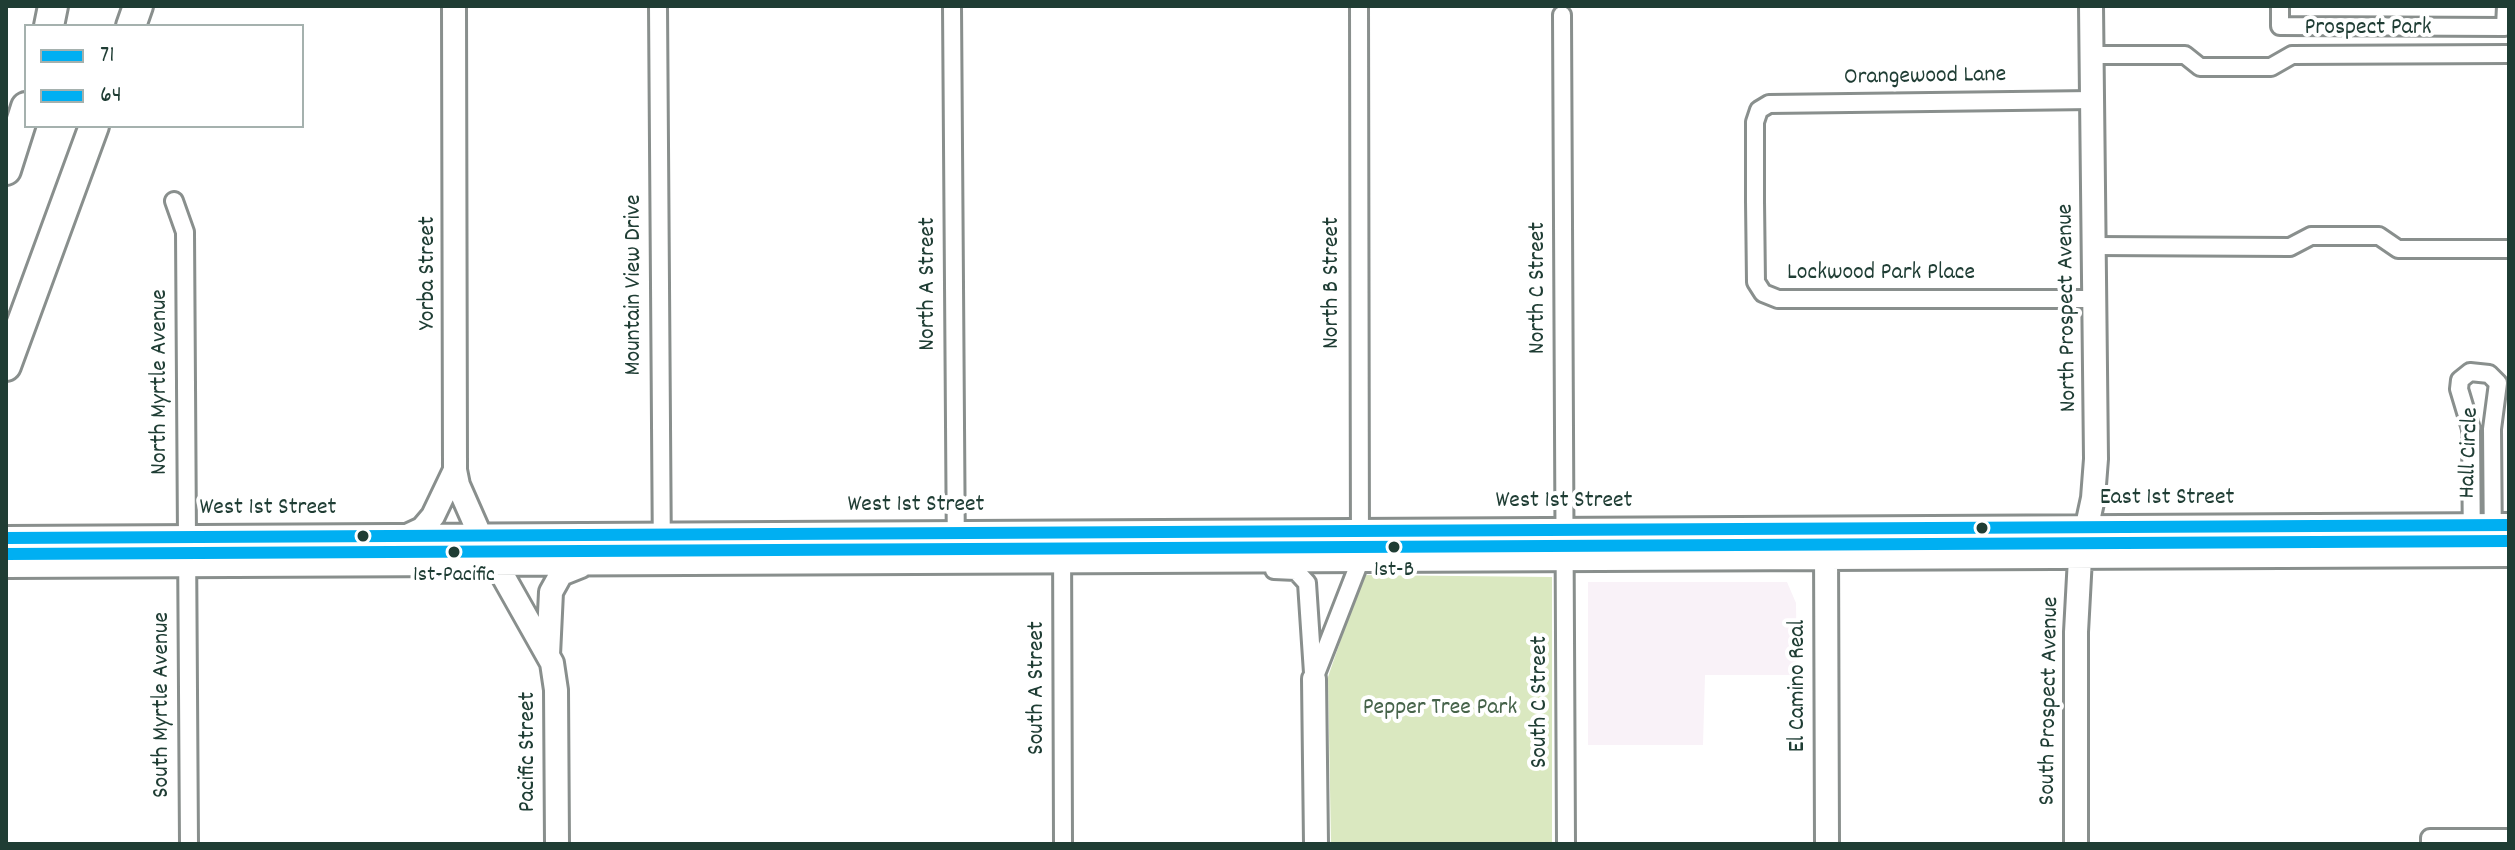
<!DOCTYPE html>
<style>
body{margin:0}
#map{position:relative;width:2515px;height:850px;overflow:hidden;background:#fff;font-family:Dekko,sans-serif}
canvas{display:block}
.frame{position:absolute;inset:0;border:8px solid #1f3d34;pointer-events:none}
.legend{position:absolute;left:24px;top:24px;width:280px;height:104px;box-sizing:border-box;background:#fff;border:2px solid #a5b1ae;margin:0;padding:10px 14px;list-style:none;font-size:24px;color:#1f3d34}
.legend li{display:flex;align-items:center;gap:16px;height:40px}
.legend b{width:40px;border:2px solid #a5b1ae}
</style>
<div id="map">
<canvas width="2515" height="850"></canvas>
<div class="frame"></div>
<ul class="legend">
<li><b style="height:10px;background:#00aff2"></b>71</li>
<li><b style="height:10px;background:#00aff2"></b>64</li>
</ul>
</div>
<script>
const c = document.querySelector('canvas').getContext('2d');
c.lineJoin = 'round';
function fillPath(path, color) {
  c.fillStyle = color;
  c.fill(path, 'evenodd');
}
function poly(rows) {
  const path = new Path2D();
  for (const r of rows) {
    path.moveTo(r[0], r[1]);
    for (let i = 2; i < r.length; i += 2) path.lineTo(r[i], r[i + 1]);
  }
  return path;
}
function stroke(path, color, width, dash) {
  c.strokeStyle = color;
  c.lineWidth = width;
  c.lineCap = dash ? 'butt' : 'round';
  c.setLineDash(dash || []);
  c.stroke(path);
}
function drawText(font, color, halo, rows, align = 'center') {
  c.font = font + ' Dekko,sans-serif';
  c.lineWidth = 8;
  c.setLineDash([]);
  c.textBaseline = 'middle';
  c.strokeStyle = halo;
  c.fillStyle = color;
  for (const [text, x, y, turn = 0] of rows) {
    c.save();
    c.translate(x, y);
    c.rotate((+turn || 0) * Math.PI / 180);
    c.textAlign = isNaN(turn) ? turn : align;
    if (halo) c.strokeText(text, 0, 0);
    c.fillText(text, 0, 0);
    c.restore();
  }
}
const built = poly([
 [1588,582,1787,582,1796,603,1797,675,1705,675,1703,745,1588,745]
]);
const green = poly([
 [1363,575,1552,577,1552,844,1331,844,1328,677]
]);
const street = poly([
 [658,6,662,563],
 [952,6,956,562],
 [2280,6,2280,26,2505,27,2506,6],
 [1562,15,1566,844],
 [2092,55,2185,55,2200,67,2271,67,2292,55,2509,54],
 [2093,100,1769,104,1759,110,1755,122,1755,201,1756,282,1763,293,1778,299,2094,299],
 [174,201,185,232,189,844],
 [2094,246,2290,247,2311,236,2379,236,2398,249,2509,249],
 [1062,532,1063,844],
 [2472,555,2471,429,2459,389,2460,380,2470,372,2489,374,2498,383,2492,429,2493,555],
 [1274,570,1296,571,1307,583,1313,673],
 [1314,679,1360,561,1359,6],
 [2430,844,2430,838,2509,838]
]);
const secondary = poly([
 [454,6,455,470,458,485,480,535,552,663,556,690,557,844],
 [407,536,422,529,433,516,455,470],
 [6,538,2509,525],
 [1826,545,1827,844],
 [6,566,2509,555],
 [548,655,551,592,561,574,581,566],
 [1314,679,1316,844],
 [2076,844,2076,632,2080,558,2093,498,2096,459,2091,6]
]);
const highway = poly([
 [49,26,53,6],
 [131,26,138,6],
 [6,170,26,107],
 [6,366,94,126]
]);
const bus1 = poly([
 [6,538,2509,525]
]);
const bus2 = poly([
 [6,554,2509,541]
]);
const markers = [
 [1982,528,7,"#1f3d34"],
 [363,536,7,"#1f3d34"],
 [1394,547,7,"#1f3d34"],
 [454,552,7,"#1f3d34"]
];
const busNames = [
 ["1st-B",1394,572],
 ["1st-Pacific",454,577]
];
const streetNames = [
 ["Prospect Park",2368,30],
 ["Orangewood Lane",1925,78,-1],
 ["Yorba Street",430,273,-90],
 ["Lockwood Park Place",1881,275],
 ["North B Street",1334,283,-90],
 ["North A Street",930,284,-90],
 ["Mountain View Drive",636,285,-90],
 ["North C Street",1540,288,-90],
 ["North Prospect Avenue",2069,308,-91],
 ["North Myrtle Avenue",162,382,-90],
 ["Hall Circle",2471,453,-88],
 ["East 1st Street",2167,500],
 ["West 1st Street",1564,503],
 ["West 1st Street",916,507],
 ["West 1st Street",268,510],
 ["El Camino Real",1800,686,-90],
 ["South A Street",1039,688,-90],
 ["South Prospect Avenue",2051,701,-89],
 ["South C Street",1542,702,-90],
 ["South Myrtle Avenue",164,705,-90],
 ["Pacific Street",530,752,-90]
];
const parkNames = [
 ["Pepper Tree Park",1440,710]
];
fillPath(built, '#f9f2f8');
fillPath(green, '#dae8c0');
stroke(street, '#898f8d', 22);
stroke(secondary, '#898f8d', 28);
stroke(highway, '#898f8d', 34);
stroke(street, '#fff', 16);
stroke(secondary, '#fff', 22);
stroke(highway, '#fff', 28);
stroke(bus1, '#00aff2', 12);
stroke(bus2, '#00aff2', 12);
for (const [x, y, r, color] of markers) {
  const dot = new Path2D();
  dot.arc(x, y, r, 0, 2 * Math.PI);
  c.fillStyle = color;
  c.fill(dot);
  stroke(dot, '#fff', 3);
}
drawText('22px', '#1f3d34', '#fff', busNames);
drawText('24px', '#1f3d34', '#fff', streetNames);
drawText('24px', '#46634a', '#fff', parkNames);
</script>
